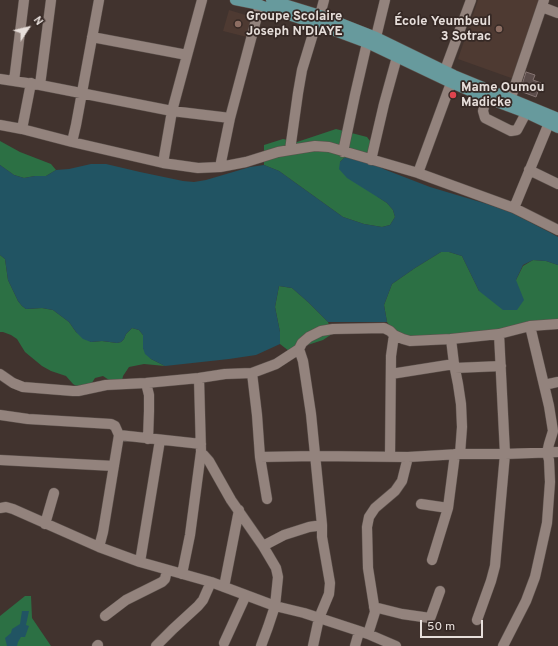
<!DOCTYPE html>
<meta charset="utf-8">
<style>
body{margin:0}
#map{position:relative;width:558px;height:646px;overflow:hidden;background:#41332e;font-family:Overpass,sans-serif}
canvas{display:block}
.north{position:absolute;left:8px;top:8px;width:40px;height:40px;-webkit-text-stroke:3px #362925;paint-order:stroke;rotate:55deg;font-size:11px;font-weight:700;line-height:16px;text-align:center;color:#e7dfdb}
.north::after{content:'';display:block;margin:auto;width:14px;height:18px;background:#e7dfdb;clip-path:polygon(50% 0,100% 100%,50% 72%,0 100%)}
.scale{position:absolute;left:420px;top:620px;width:63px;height:18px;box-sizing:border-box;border:2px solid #e7dfdb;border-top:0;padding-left:5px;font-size:12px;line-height:14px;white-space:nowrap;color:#e7dfdb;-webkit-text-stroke:3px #362925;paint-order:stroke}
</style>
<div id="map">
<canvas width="558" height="646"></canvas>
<div class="north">N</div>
<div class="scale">50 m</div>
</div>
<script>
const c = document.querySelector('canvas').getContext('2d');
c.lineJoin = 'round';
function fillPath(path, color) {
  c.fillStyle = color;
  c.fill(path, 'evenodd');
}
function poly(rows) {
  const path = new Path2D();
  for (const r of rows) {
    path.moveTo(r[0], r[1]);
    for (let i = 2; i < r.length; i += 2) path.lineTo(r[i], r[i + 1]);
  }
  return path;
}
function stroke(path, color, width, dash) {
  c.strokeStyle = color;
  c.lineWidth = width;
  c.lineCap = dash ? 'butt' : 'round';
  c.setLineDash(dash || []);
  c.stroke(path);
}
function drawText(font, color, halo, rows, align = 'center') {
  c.font = font + ' Overpass,sans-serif';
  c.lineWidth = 3.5;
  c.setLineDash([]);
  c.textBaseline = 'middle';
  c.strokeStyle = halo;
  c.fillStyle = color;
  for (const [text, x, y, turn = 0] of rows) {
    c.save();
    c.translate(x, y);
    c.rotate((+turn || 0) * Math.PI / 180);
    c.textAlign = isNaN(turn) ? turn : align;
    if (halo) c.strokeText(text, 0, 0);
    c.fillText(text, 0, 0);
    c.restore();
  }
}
const built = poly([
 [478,0,541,0,514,79,458,59],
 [229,10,252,17,247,37,223,31]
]);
const forest = poly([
 [336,129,367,137,376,149,373,164,351,157,344,158,340,162,378,197,387,203,393,210,395,217,390,225,382,227,364,224,343,217,279,171,264,165,264,145,283,139,297,142],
 [0,141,20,152,51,164,56,170,46,176,35,176,24,178,14,175,0,165],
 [441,252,449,252,462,256,479,291,516,280,523,266,533,260,546,261,558,265,558,328,523,331,427,344,395,333,387,322,384,305,392,284,415,268],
 [0,255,5,259,8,280,18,301,22,306,26,309,42,308,53,310,69,322,76,332,91,342,102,341,117,343,121,342,124,339,126,334,132,328,139,330,143,335,143,348,151,359,165,366,144,364,129,367,123,376,121,386,115,384,103,376,95,378,86,392,73,384,66,376,51,371,42,366,25,352,17,339,11,335,3,332,0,332],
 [279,286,292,288,308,302,328,322,332,334,323,340,289,351,280,344,280,332,275,307],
 [25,596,31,596,32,618,51,646,0,646,0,616]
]);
const water = poly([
 [351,157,373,164,386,170,430,187,487,204,512,213,549,232,558,237,558,265,546,261,533,260,523,265,516,280,524,300,517,310,503,310,479,291,462,256,449,252,441,252,415,268,392,284,384,305,387,322,328,322,308,302,292,288,279,286,275,307,280,332,280,344,256,355,229,359,165,366,151,359,145,354,143,348,143,335,139,330,132,328,126,334,124,339,121,342,117,343,110,342,102,341,91,342,83,339,76,332,69,322,53,310,42,308,26,309,22,306,18,301,8,280,5,259,0,255,0,165,14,175,24,178,35,176,46,176,56,170,69,169,91,164,106,164,140,172,183,181,194,182,206,180,250,167,264,165,279,171,343,217,364,224,382,227,390,225,395,217,393,210,387,203,347,178,339,169,340,162,344,158],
 [22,611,29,611,26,625,29,626,25,637,21,637,18,642,17,646,7,646,5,638,11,633,12,629,20,624]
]);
const building = poly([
 [526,72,535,75,533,80,541,83,536,97,520,91,526,72]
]);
const minor = poly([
 [542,7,558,13],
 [320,15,324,0],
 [92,37,187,55],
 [376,37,385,0],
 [445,70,471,0],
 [0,79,40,85,172,111,230,118],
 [14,81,24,0],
 [40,85,51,0],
 [486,98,483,111,485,118,511,131,517,130,526,113],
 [508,106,544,0],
 [0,125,22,129,72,142,163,163,198,168,220,167,246,162,278,152,290,150,315,146,329,147,418,173,514,208,558,230],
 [22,129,31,83],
 [72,142,76,125,99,0],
 [290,150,298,93,302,70,316,24],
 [343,152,355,95,367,43],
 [371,160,384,104,397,57],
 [163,163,172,111,202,0],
 [220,167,230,118,260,5],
 [529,170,558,184],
 [418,173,451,83],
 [514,208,549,123],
 [530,326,558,324],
 [451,339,454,364,458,384,461,404,462,427,460,454],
 [299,349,303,361,311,414,322,525,322,537,330,583,329,594,319,618,313,646],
 [455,368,501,366],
 [252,373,257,415,260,457,267,499],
 [0,374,13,383,23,387,73,391,78,391,106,385,146,383,199,378,201,452,190,535,182,574],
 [391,374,454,364],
 [199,378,225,374,252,373,276,364,299,349,302,343,309,337,321,331,333,329,384,328,390,331,394,335,403,339,410,341,451,339,499,334,530,326,549,406,553,431,549,444,547,453,549,460,550,482,547,523,535,577,526,601,503,646],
 [146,383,149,395,149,411,148,439],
 [544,385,558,382],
 [0,415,28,419,111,424,115,426,119,435,103,532,99,547],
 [119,435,201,444],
 [201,452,209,461,231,500,263,546,276,568,278,577,275,606,268,627,261,646],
 [260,457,315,456,408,457,460,454,505,454,558,452],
 [390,457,391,356,394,335],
 [0,460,114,466],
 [421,504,448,508,455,454],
 [0,508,6,507,13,509,99,547,140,562,211,582,275,606,304,613,368,634,396,646],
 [45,524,54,493],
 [263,546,284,535,309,527,322,525],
 [432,560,448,508],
 [140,562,160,440],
 [224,587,239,510],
 [374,607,402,614,430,618,431,616,440,591],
 [105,616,126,600,162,582,165,579,167,570],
 [477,620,491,581,495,566,505,454,499,334],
 [368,634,375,612,368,568,367,527,369,517,375,508,395,491,402,481,408,457],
 [224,643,246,595],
 [97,646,98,645],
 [156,646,173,629,198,606,203,600,211,582],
 [355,646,359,632]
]);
const major = poly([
 [235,0,260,5,273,10,316,24,367,43,451,83,486,98,526,113,558,128],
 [271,0,320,15,376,37,454,75,558,118]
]);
const markers = [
 [238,24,4,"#8d6e63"],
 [499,29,4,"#8d6e63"],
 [453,95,4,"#e0444e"]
];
const poiNames = [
 ["Groupe Scolaire",246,17],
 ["Joseph N'DIAYE",246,32],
 ["École Yeumbeul",491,22,"right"],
 ["3 Sotrac",491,37,"right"],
 ["Mame Oumou",461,88],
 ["Madicke",461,103]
];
fillPath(built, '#4e3a32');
fillPath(forest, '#2c7044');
fillPath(water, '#215463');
fillPath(building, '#5c4d4b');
stroke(building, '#857472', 1);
stroke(minor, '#5d524d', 11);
stroke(major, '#5d524d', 11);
stroke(minor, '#93837d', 10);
stroke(major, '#679a9d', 10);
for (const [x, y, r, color] of markers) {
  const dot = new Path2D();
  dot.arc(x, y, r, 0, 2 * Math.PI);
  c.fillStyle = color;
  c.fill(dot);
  stroke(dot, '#362925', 1.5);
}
drawText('bold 13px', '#e7dfdb', '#362925', poiNames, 'left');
</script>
